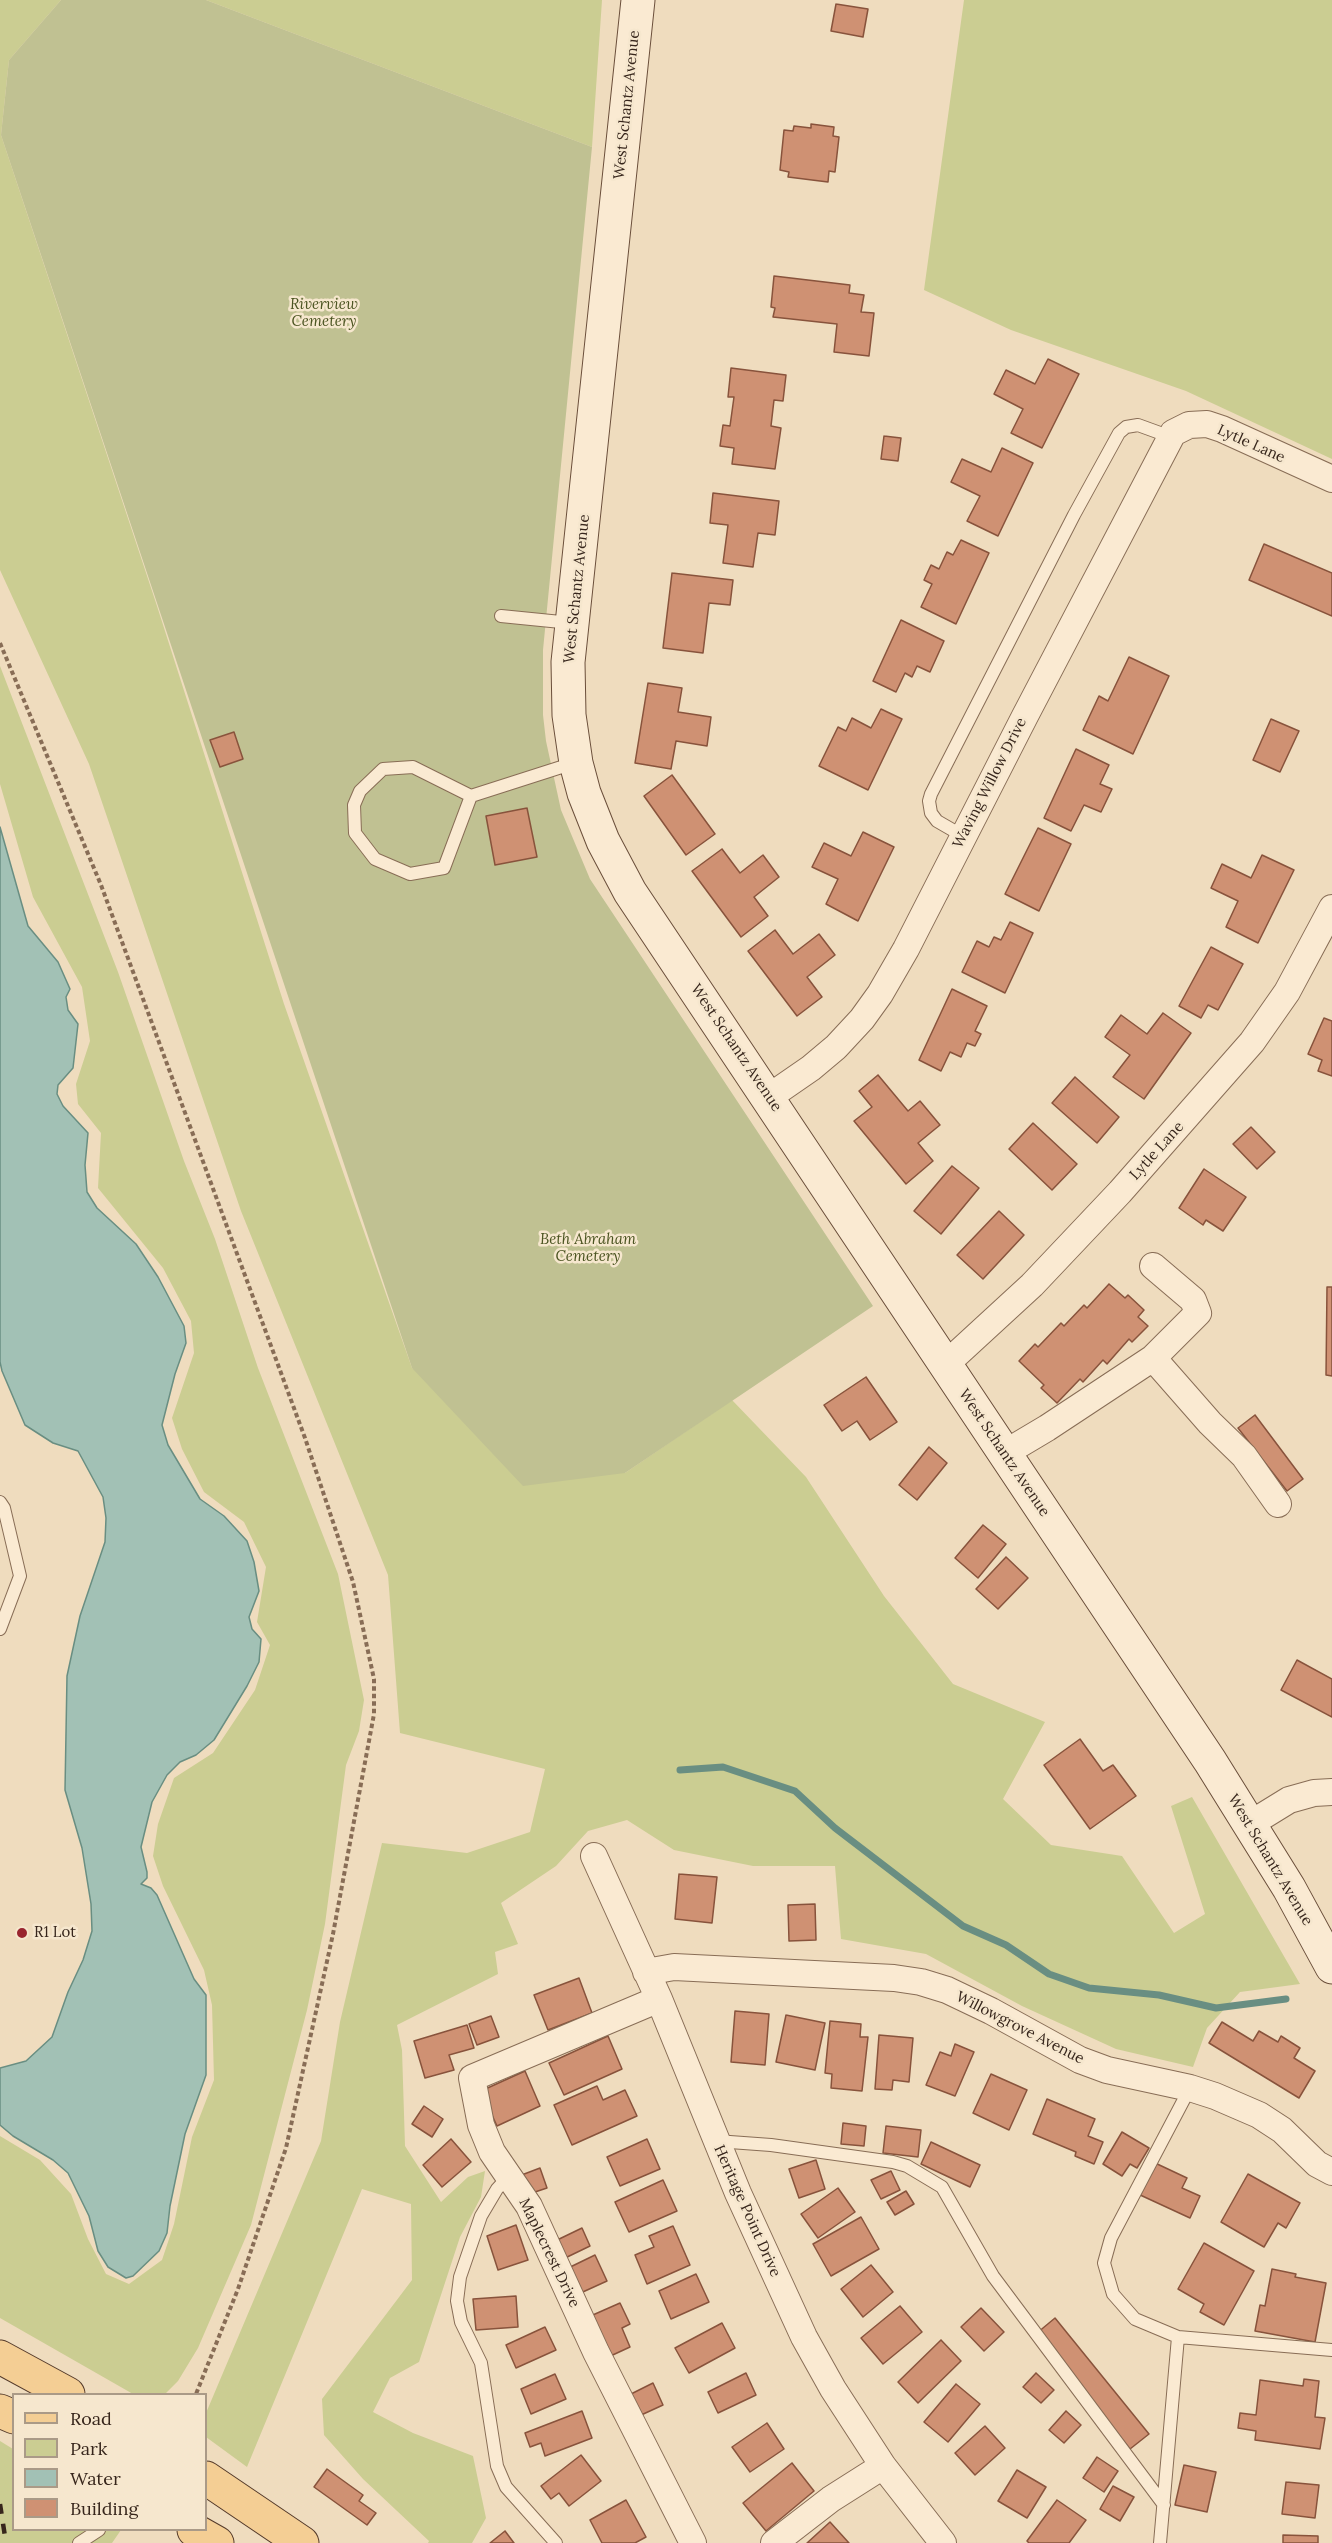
<!DOCTYPE html>
<style>
body{margin:0}
#map{position:relative;width:1332px;height:2543px;overflow:hidden;background:#efdcbe;font-family:Lora,serif}
canvas{display:block}
.legend{position:absolute;left:12px;top:2393px;width:195px;height:138px;box-sizing:border-box;background:#f6e7ce;border:2px solid #aa9a87;margin:0;padding:8px 10px;list-style:none;font-size:18px;color:#37261c}
.legend li{display:flex;align-items:center;gap:12px;height:30px}
.legend b{width:30px;border:2px solid #aa9a87}
</style>
<div id="map">
<canvas width="1332" height="2543"></canvas>
<ul class="legend">
<li><b style="height:8px;background:#f4ce94"></b>Road</li>
<li><b style="height:16px;background:#cbcd92"></b>Park</li>
<li><b style="height:16px;background:#a2c1b5"></b>Water</li>
<li><b style="height:16px;background:#cf9173"></b>Building</li>
</ul>
</div>
<script>
const c = document.querySelector('canvas').getContext('2d');
c.lineJoin = 'round';
function fillPath(path, color) {
  c.fillStyle = color;
  c.fill(path, 'evenodd');
}
function poly(rows) {
  const path = new Path2D();
  for (const r of rows) {
    path.moveTo(r[0], r[1]);
    for (let i = 2; i < r.length; i += 2) path.lineTo(r[i], r[i + 1]);
  }
  return path;
}
function stroke(path, color, width, dash) {
  c.strokeStyle = color;
  c.lineWidth = width;
  c.lineCap = dash ? 'butt' : 'round';
  c.setLineDash(dash || []);
  c.stroke(path);
}
function drawText(font, color, halo, rows, align = 'center') {
  c.font = font + ' Lora,serif';
  c.lineWidth = 5;
  c.setLineDash([]);
  c.textBaseline = 'middle';
  c.strokeStyle = halo;
  c.fillStyle = color;
  for (const [text, x, y, turn = 0] of rows) {
    c.save();
    c.translate(x, y);
    c.rotate((+turn || 0) * Math.PI / 180);
    c.textAlign = isNaN(turn) ? turn : align;
    if (halo) c.strokeText(text, 0, 0);
    c.fillText(text, 0, 0);
    c.restore();
  }
}
const green = poly([
 [0,0,61,0,9,60,1,135,157,606,284,1004,412,1368,625,1473,732,1400,806,1477,884,1596,953,1684,1045,1722,1003,1799,1051,1845,1122,1856,1174,1933,1205,1914,1171,1806,1192,1797,1300,1984,1240,1992,1207,2028,1193,2067,1116,2049,1022,2006,926,1954,841,1939,835,1866,753,1866,674,1850,627,1820,588,1831,556,1866,501,1903,518,1944,495,1952,498,1974,397,2025,402,2050,405,2146,441,2202,468,2177,485,2171,481,2197,460,2237,419,2362,390,2378,373,2412,413,2433,473,2456,486,2518,472,2543,428,2543,429,2541,363,2479,324,2435,322,2399,412,2280,411,2204,362,2189,247,2467,206,2437,206,2413,321,2141,340,2022,382,1843,467,1853,530,1832,545,1769,400,1733,388,1575,241,1211,89,764,0,570],
 [206,0,602,0,592,147],
 [964,0,1332,0,1332,459,1186,391,1011,330,924,290],
 [0,666,118,972,184,1161,215,1239,258,1368,338,1574,364,1700,359,1731,346,1765,325,1924,307,2010,251,2225,198,2348,178,2381,165,2394,133,2394,0,2318,0,2136,40,2160,71,2194,88,2239,106,2274,129,2284,162,2260,174,2224,192,2137,214,2080,212,2005,204,1970,163,1886,153,1856,158,1824,174,1778,213,1753,255,1690,270,1645,257,1622,266,1567,244,1522,204,1492,182,1449,172,1418,194,1353,191,1321,163,1268,98,1188,101,1133,78,1104,76,1084,90,1041,82,987,33,897,0,784],
 [0,2441,13,2449,14,2530,121,2530,112,2543,0,2543]
]);
const cemetery = poly([
 [61,0,206,0,592,147,543,650,543,715,546,741,561,810,590,879,873,1306,625,1473,523,1486,412,1368,1,135,9,60]
]);
const water = poly([
 [0,827,28,926,58,962,70,989,66,997,68,1010,78,1024,73,1068,58,1085,57,1094,63,1106,88,1133,85,1165,87,1192,97,1208,136,1244,158,1277,184,1326,186,1343,175,1374,162,1425,168,1445,200,1499,224,1516,247,1541,254,1562,259,1591,249,1617,252,1629,261,1639,259,1662,247,1686,214,1740,196,1755,180,1762,167,1775,152,1802,141,1847,147,1872,147,1878,141,1884,151,1888,157,1895,194,1979,206,1995,206,2075,185,2134,170,2206,167,2233,159,2251,133,2276,126,2278,108,2267,98,2251,89,2216,68,2173,53,2160,13,2136,0,2125,0,2068,26,2061,52,2037,68,1992,83,1960,92,1931,91,1904,82,1848,65,1790,67,1676,80,1616,105,1542,106,1518,103,1497,78,1451,53,1443,25,1425,2,1371,0,1362,0,827]
]);
const stream = poly([
 [680,1770,723,1767,795,1791,835,1828,963,1926,1006,1945,1049,1974,1089,1988,1159,1995,1216,2008,1286,1999]
]);
const building = poly([
 [836,4,868,9,863,37,831,31,836,4],
 [811,124,834,127,833,136,839,137,835,172,829,171,828,182,788,177,789,172,780,170,784,130,793,131,794,126,811,128,811,124],
 [774,276,850,285,849,293,864,295,861,312,874,313,869,356,834,352,837,324,773,317,775,308,771,307,774,276],
 [1048,359,1079,374,1042,448,1011,433,1023,409,994,394,1006,370,1035,384,1048,359],
 [731,368,786,375,783,401,774,400,771,426,781,428,775,469,732,464,734,448,720,446,723,425,730,426,734,397,728,397,731,368],
 [884,436,901,438,898,461,881,459,884,436],
 [1002,448,1033,463,998,536,967,521,980,496,951,482,962,459,991,472,1002,448],
 [713,493,779,501,775,535,758,533,753,567,723,563,728,525,710,523,713,493],
 [961,540,989,553,956,624,921,607,932,584,924,580,931,565,939,569,947,552,953,555,961,540],
 [1264,544,1332,573,1332,616,1249,580,1264,544],
 [672,573,733,580,730,605,709,603,703,653,663,648,672,573],
 [901,620,944,641,930,672,917,666,912,677,905,673,896,692,873,681,901,620],
 [1129,657,1169,676,1133,754,1083,730,1099,696,1108,701,1129,657],
 [648,683,682,688,678,712,711,717,707,746,676,741,671,769,635,763,648,683],
 [881,709,902,719,868,790,819,766,838,727,846,731,852,718,871,728,881,709],
 [1271,719,1299,731,1280,772,1253,760,1271,719],
 [234,732,243,759,220,767,210,740,234,732],
 [1076,749,1109,765,1100,784,1112,789,1101,812,1084,805,1071,831,1044,818,1076,749],
 [672,775,715,834,686,855,644,796,672,775],
 [527,808,537,857,495,865,486,816,527,808],
 [1038,828,1071,844,1039,911,1005,894,1038,828],
 [863,832,894,847,858,921,826,904,838,879,812,867,824,843,851,856,863,832],
 [722,849,740,873,763,855,779,877,754,897,768,916,741,937,692,871,722,849],
 [1262,855,1294,870,1258,943,1226,927,1238,901,1211,888,1222,864,1251,878,1262,855],
 [1010,922,1033,933,1005,993,962,972,977,941,989,947,994,937,1001,940,1010,922],
 [775,930,793,954,819,934,835,955,807,977,822,997,797,1016,748,951,775,930],
 [1211,947,1243,964,1218,1010,1208,1005,1201,1018,1179,1006,1211,947],
 [952,989,987,1006,975,1031,981,1034,975,1046,967,1043,961,1057,950,1052,941,1071,919,1060,952,989],
 [1163,1013,1191,1033,1144,1099,1113,1077,1130,1055,1105,1037,1121,1015,1147,1034,1163,1013],
 [1324,1018,1332,1021,1332,1076,1318,1071,1322,1060,1308,1054,1324,1018],
 [878,1075,908,1111,920,1101,940,1125,918,1143,933,1161,906,1184,854,1121,872,1107,859,1091,878,1075],
 [1075,1077,1119,1117,1097,1143,1052,1103,1075,1077],
 [1033,1123,1077,1164,1052,1190,1009,1149,1033,1123],
 [1251,1127,1275,1152,1257,1169,1233,1144,1251,1127],
 [952,1166,979,1188,941,1234,914,1211,952,1166],
 [1204,1169,1246,1197,1223,1231,1206,1220,1203,1225,1179,1208,1204,1169],
 [999,1211,1024,1235,983,1279,957,1255,999,1211],
 [1109,1284,1125,1298,1128,1295,1144,1310,1138,1317,1148,1326,1132,1342,1129,1339,1107,1364,1103,1360,1083,1382,1080,1379,1057,1403,1041,1388,1044,1385,1019,1361,1035,1344,1038,1347,1061,1323,1064,1326,1084,1305,1087,1308,1109,1284],
 [1327,1287,1332,1287,1332,1376,1326,1375,1327,1287],
 [866,1377,897,1422,870,1440,857,1421,842,1431,824,1405,866,1377],
 [1255,1415,1303,1479,1287,1491,1238,1428,1255,1415],
 [929,1447,947,1463,917,1500,899,1485,929,1447],
 [983,1525,1006,1544,978,1578,955,1558,983,1525],
 [1006,1557,1028,1578,998,1609,976,1589,1006,1557],
 [1297,1660,1332,1679,1332,1717,1281,1690,1297,1660],
 [1080,1739,1103,1771,1113,1765,1136,1796,1090,1829,1044,1765,1080,1739],
 [679,1874,717,1877,712,1923,675,1919,679,1874],
 [815,1904,816,1940,789,1941,788,1905,815,1904],
 [579,1978,592,2013,548,2030,534,1995,579,1978],
 [735,2011,769,2014,765,2065,731,2062,735,2011],
 [786,2015,825,2023,815,2070,776,2062,786,2015],
 [491,2016,499,2037,477,2045,469,2024,491,2016],
 [830,2021,861,2024,860,2037,868,2037,862,2091,831,2088,832,2074,825,2073,830,2021],
 [1222,2022,1253,2041,1259,2031,1278,2042,1281,2036,1300,2048,1294,2058,1315,2071,1299,2098,1209,2043,1222,2022],
 [467,2025,474,2048,449,2055,454,2070,425,2078,414,2041,467,2025],
 [879,2035,913,2038,909,2082,893,2080,892,2090,875,2089,879,2035],
 [608,2036,622,2069,564,2095,549,2063,608,2036],
 [955,2044,974,2052,955,2096,926,2085,940,2052,951,2056,955,2044],
 [525,2071,540,2106,497,2126,481,2091,525,2071],
 [991,2074,1027,2090,1009,2130,973,2113,991,2074],
 [597,2086,603,2100,625,2090,637,2116,572,2145,554,2105,597,2086],
 [1047,2099,1095,2119,1088,2136,1103,2142,1094,2164,1075,2156,1076,2152,1033,2134,1047,2099],
 [424,2106,443,2119,432,2137,412,2124,424,2106],
 [843,2123,866,2126,864,2146,841,2144,843,2123],
 [886,2126,921,2130,918,2157,883,2153,886,2126],
 [1122,2132,1149,2148,1137,2168,1130,2164,1122,2176,1103,2164,1122,2132],
 [451,2139,471,2162,442,2187,423,2165,451,2139],
 [647,2139,660,2169,620,2186,607,2157,647,2139],
 [931,2142,980,2165,970,2187,921,2164,931,2142],
 [816,2160,825,2189,799,2198,789,2169,816,2160],
 [1153,2162,1187,2178,1182,2188,1200,2196,1190,2218,1138,2194,1153,2162],
 [540,2168,547,2188,526,2195,519,2176,540,2168],
 [891,2171,900,2190,881,2199,871,2180,891,2171],
 [1248,2174,1300,2203,1286,2228,1278,2223,1264,2247,1221,2222,1248,2174],
 [663,2180,677,2211,629,2232,615,2202,663,2180],
 [838,2188,855,2212,818,2238,801,2214,838,2188],
 [906,2191,914,2204,895,2215,887,2202,906,2191],
 [861,2217,879,2249,831,2276,813,2244,861,2217],
 [516,2225,528,2260,498,2270,487,2236,516,2225],
 [673,2226,690,2265,647,2284,635,2255,654,2247,649,2236,673,2226],
 [582,2228,590,2246,561,2260,553,2242,582,2228],
 [1204,2243,1254,2271,1224,2325,1200,2312,1204,2304,1178,2289,1204,2243],
 [595,2255,607,2281,574,2296,562,2271,595,2255],
 [871,2265,893,2292,863,2317,841,2289,871,2265],
 [1272,2269,1296,2274,1295,2277,1326,2283,1315,2342,1255,2331,1260,2305,1265,2306,1272,2269],
 [696,2274,709,2302,671,2319,659,2291,696,2274],
 [516,2296,518,2327,476,2330,473,2299,516,2296],
 [620,2303,630,2324,622,2328,630,2347,604,2359,586,2318,620,2303],
 [900,2306,922,2332,883,2364,861,2338,900,2306],
 [981,2308,1004,2332,984,2351,961,2327,981,2308],
 [1055,2318,1149,2434,1130,2449,1037,2333,1055,2318],
 [722,2323,735,2348,689,2373,675,2348,722,2323],
 [545,2327,556,2350,516,2368,506,2345,545,2327],
 [941,2340,961,2361,918,2403,898,2382,941,2340],
 [746,2373,756,2395,718,2413,708,2392,746,2373],
 [1036,2373,1054,2390,1041,2403,1023,2387,1036,2373],
 [555,2374,566,2399,531,2414,521,2389,555,2374],
 [1304,2379,1319,2381,1315,2417,1325,2418,1320,2449,1255,2440,1256,2431,1238,2428,1240,2413,1256,2415,1260,2380,1303,2386,1304,2379],
 [653,2383,663,2405,639,2416,629,2395,653,2383],
 [956,2384,980,2404,948,2442,924,2422,956,2384],
 [582,2411,592,2438,545,2456,541,2443,530,2447,525,2433,582,2411],
 [1066,2411,1081,2425,1064,2443,1049,2430,1066,2411],
 [767,2423,784,2449,750,2472,732,2447,767,2423],
 [985,2426,1005,2448,975,2475,955,2453,985,2426],
 [581,2455,601,2481,569,2506,559,2493,551,2499,541,2486,581,2455],
 [1097,2457,1118,2471,1104,2492,1083,2478,1097,2457],
 [792,2463,814,2491,766,2531,743,2503,792,2463],
 [1184,2465,1216,2472,1207,2512,1175,2505,1184,2465],
 [327,2469,363,2495,359,2501,376,2513,367,2525,314,2487,327,2469],
 [1017,2470,1046,2487,1027,2518,998,2501,1017,2470],
 [1286,2482,1319,2485,1315,2518,1282,2514,1286,2482],
 [1113,2486,1134,2497,1120,2521,1100,2509,1113,2486],
 [626,2500,646,2537,635,2543,602,2543,590,2520,626,2500],
 [1057,2500,1086,2520,1069,2543,1029,2543,1027,2541,1057,2500],
 [830,2522,849,2543,807,2543,830,2522],
 [505,2531,514,2543,490,2543,505,2531],
 [1283,2535,1318,2536,1318,2543,1283,2543,1283,2535]
]);
const path = poly([
 [0,643,101,885,305,1438,353,1582,374,1679,374,1714,333,1934,286,2148,238,2289,196,2394]
]);
const lane = poly([
 [501,616,571,623],
 [471,796,444,868,410,874,375,859,355,833,354,805,360,791,383,769,413,767,471,796,574,763],
 [963,836,937,821,931,813,929,801,931,794,1074,515,1119,433,1126,427,1138,425,1171,437],
 [0,1502,4,1508,20,1576,0,1629],
 [1190,2088,1111,2238,1104,2263,1113,2294,1135,2319,1178,2337,1332,2350],
 [716,2141,771,2145,893,2162,907,2166,942,2187,993,2276,1164,2505],
 [509,2176,497,2189,481,2216,460,2277,457,2301,461,2322,481,2363,497,2466,506,2487,556,2543],
 [79,2543,99,2530],
 [1160,2543,1178,2337]
]);
const street = poly([
 [769,1097,811,1068,836,1047,862,1019,880,994,906,949,1025,716,1173,433,1189,425,1207,424,1222,429,1332,479],
 [1153,1358,1198,1313,1193,1300,1153,1266],
 [945,1365,1032,1285,1120,1192,1252,1042,1287,992,1332,908],
 [1005,1453,1047,1428,1153,1358,1210,1423,1244,1456,1278,1504],
 [1250,1824,1289,1800,1314,1793,1332,1792],
 [594,1856,659,1999,738,2193,804,2337,833,2389,883,2466,943,2543],
 [646,1972,674,1967,894,1978,921,1982,947,1990,991,2011,1080,2060,1107,2070,1190,2088,1215,2096,1259,2115,1282,2130,1317,2164,1332,2172],
 [659,1999,472,2078,481,2125,492,2152,529,2206,596,2352,693,2543],
 [774,2543,831,2499,883,2466]
]);
const secondary = poly([
 [638,0,568,662,569,715,576,763,584,793,603,841,630,892,1210,1761,1289,1888,1332,1967]
]);
const primary = poly([
 [0,2357,68,2394],
 [0,2411,14,2417],
 [206,2478,302,2543],
 [194,2530,217,2543]
]);
const rail = poly([
 [0,2504,6,2543]
]);
const markers = [
 [22,1933,6,"#99252f"]
];
const streetNames = [
 ["West Schantz Avenue",627,105,-84],
 ["Lytle Lane",1251,444,24],
 ["West Schantz Avenue",577,589,-84],
 ["Waving Willow Drive",990,783,-63],
 ["West Schantz Avenue",736,1048,56],
 ["Lytle Lane",1157,1151,-48],
 ["West Schantz Avenue",1004,1453,56],
 ["West Schantz Avenue",1270,1860,59],
 ["Willowgrove Avenue",1020,2028,27],
 ["Heritage Point Drive",747,2211,66],
 ["Maplecrest Drive",549,2253,64]
];
const parkNames = [
 ["Riverview",324,305],
 ["Cemetery",324,322],
 ["Beth Abraham",588,1240],
 ["Cemetery",588,1257]
];
const poiNames = [
 ["R1 Lot",34,1933]
];
fillPath(green, '#cbcd92');
fillPath(cemetery, '#c0c192');
fillPath(water, '#a2c1b5');
stroke(water, '#698e82', 1.5);
stroke(stream, '#698e82', 7);
fillPath(building, '#cf9173');
stroke(building, '#88533c', 1.5);
stroke(lane, '#886d56', 14);
stroke(street, '#886d56', 28);
stroke(secondary, '#6a4e3a', 35);
stroke(primary, '#553b2b', 35);
stroke(path, '#886d56', 4, [4.5, 3]);
stroke(lane, '#faead2', 12);
stroke(street, '#faead2', 26);
stroke(secondary, '#faead2', 33);
stroke(primary, '#f4ce94', 33);
stroke(rail, '#37261c', 4.5, [10, 10]);
for (const [x, y, r, color] of markers) {
  const dot = new Path2D();
  dot.arc(x, y, r, 0, 2 * Math.PI);
  c.fillStyle = color;
  c.fill(dot);
  stroke(dot, '#f6e7ce', 2);
}
drawText('15px', '#37261c', '#f6e7ce', streetNames);
drawText('italic 15px', '#4b5421', '#f6e7ce', parkNames);
drawText('15px', '#37261c', '#f6e7ce', poiNames, 'left');
</script>
